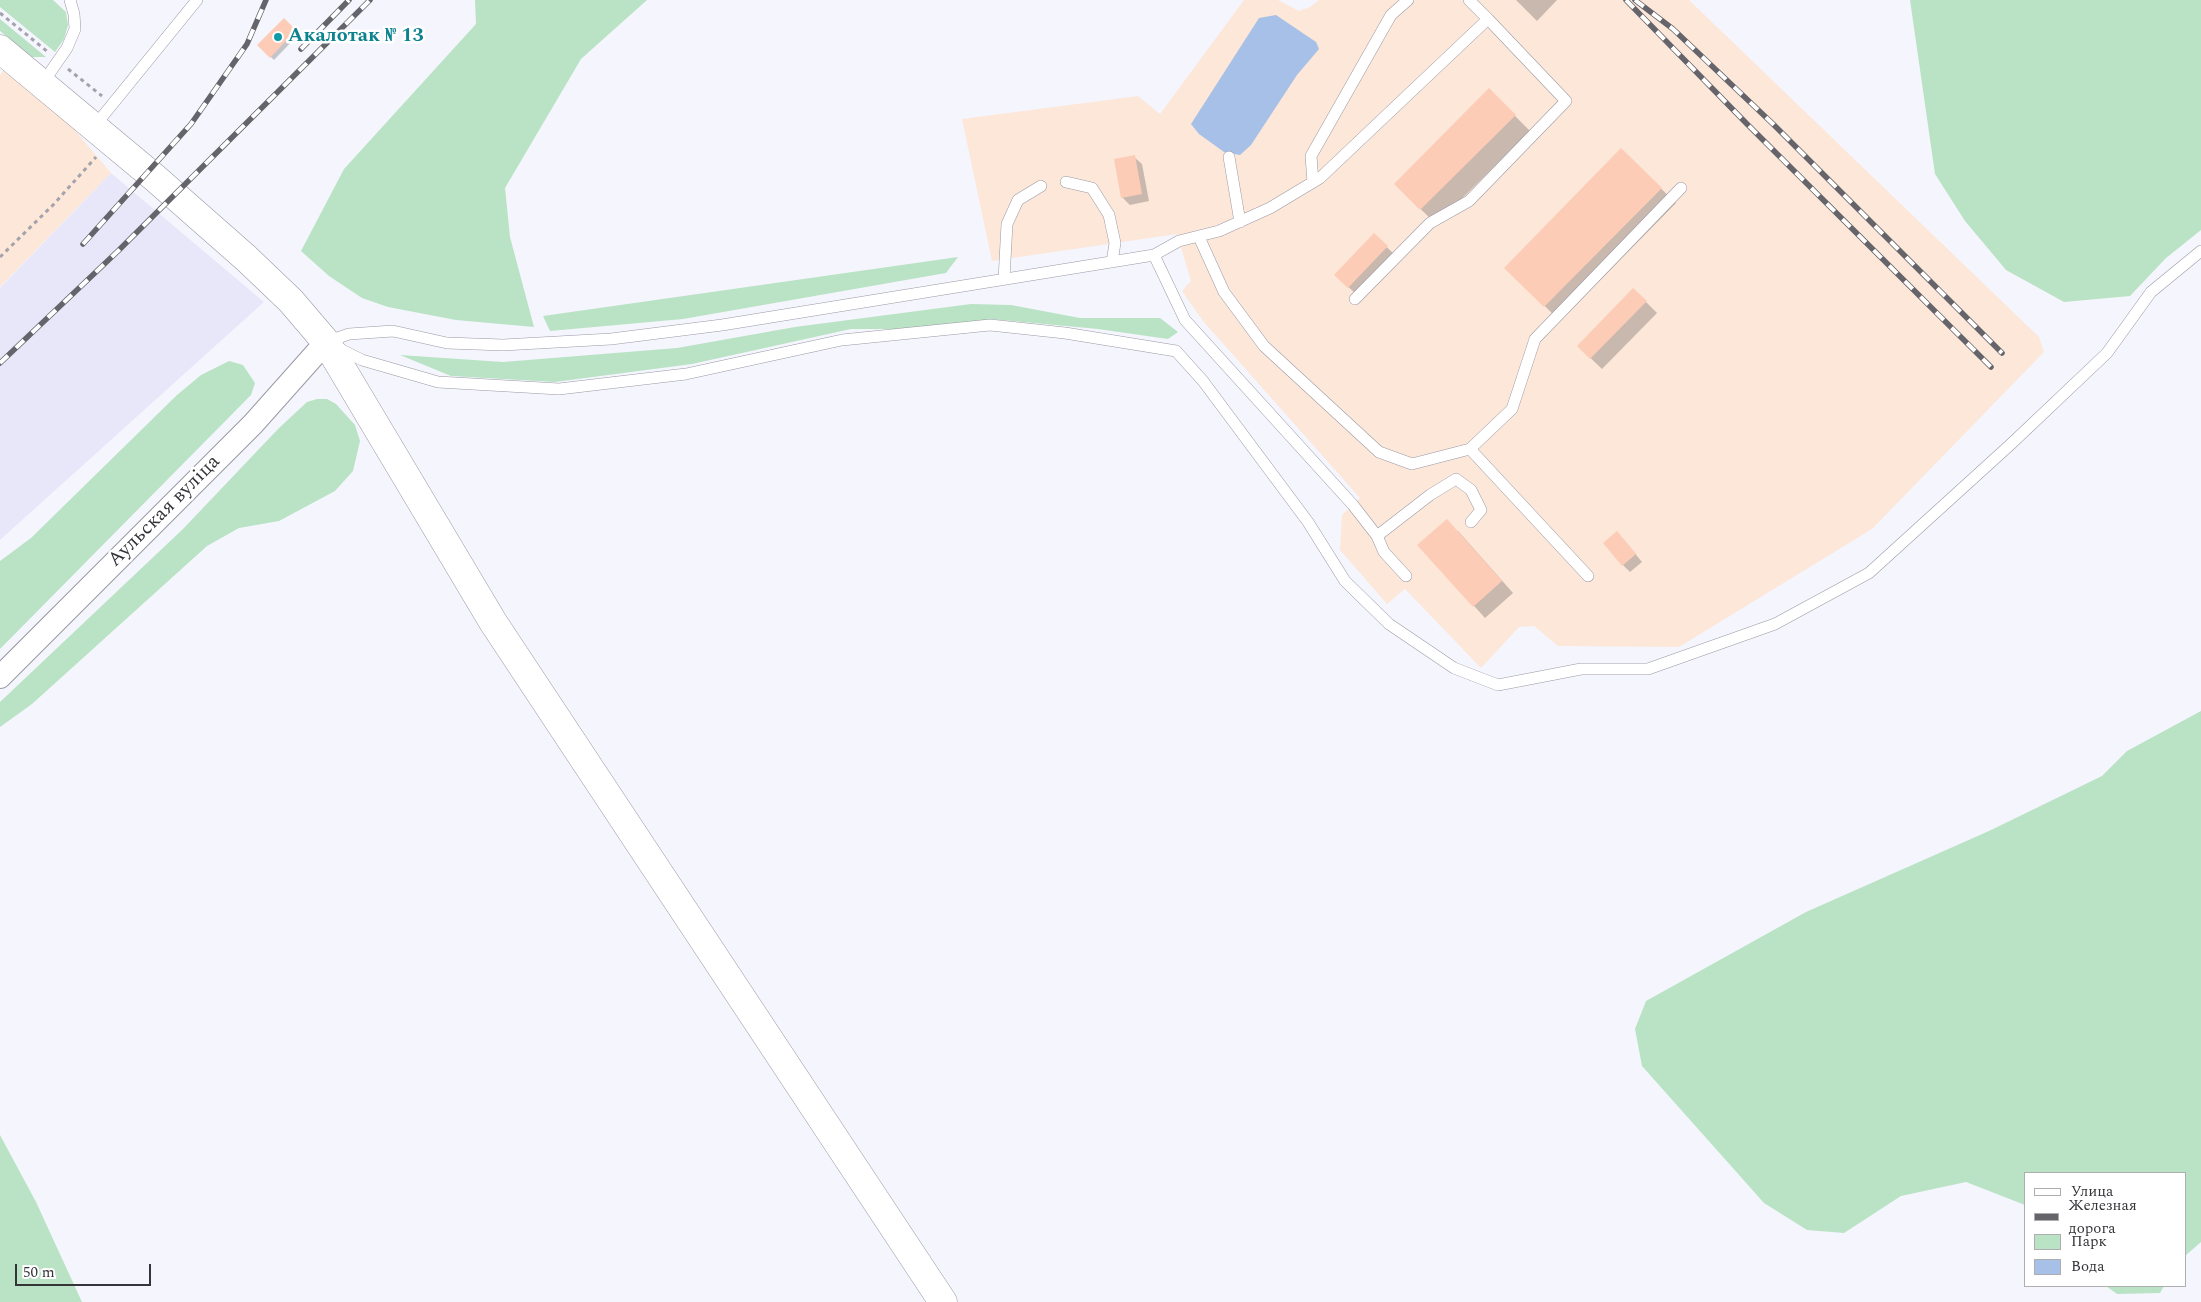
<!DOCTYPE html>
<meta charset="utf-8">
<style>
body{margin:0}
#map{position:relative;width:2201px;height:1302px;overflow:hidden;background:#f5f5fe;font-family:Spectral,serif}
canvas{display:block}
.legend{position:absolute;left:2024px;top:1172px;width:162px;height:115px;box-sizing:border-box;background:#fff;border:1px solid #aeaeb0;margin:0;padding:6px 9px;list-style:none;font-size:15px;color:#353439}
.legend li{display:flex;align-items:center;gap:10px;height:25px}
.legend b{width:25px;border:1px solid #aeaeb0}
.scale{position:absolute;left:15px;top:1264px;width:136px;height:22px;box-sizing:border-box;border:2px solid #353439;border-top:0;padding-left:6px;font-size:15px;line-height:18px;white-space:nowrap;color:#353439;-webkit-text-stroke:4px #fff;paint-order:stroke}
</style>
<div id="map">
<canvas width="2201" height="1302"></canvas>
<ul class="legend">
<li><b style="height:6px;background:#fff"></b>Улица</li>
<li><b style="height:6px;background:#65646a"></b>Железная дорога</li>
<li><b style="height:14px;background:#b9e3c4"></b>Парк</li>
<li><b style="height:14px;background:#a7c0e8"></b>Вода</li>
</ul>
<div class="scale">50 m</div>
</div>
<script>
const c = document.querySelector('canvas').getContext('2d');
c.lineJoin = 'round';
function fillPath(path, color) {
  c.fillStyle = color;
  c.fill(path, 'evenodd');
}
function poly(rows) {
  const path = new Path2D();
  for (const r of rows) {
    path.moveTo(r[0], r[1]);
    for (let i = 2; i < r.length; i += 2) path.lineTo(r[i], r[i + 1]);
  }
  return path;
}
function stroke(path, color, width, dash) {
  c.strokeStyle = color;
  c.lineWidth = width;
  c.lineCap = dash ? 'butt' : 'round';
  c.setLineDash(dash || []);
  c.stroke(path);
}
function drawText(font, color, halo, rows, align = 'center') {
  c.font = font + ' Spectral,serif';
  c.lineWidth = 5;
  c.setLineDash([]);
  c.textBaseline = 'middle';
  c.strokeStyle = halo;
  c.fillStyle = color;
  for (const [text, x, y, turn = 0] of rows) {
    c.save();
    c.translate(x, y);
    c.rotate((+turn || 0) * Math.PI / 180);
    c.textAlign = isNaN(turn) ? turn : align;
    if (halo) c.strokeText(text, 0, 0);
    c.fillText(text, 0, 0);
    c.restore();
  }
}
const industrial = poly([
 [1244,0,1278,0,1299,11,1310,7,1319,0,1689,0,2039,337,2044,352,1872,529,1679,647,1558,646,1534,626,1519,627,1481,668,1405,589,1387,604,1340,550,1342,515,1360,498,1203,321,1182,291,1191,281,1177,234,992,261,962,119,1138,96,1160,114],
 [6,67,62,115,111,173,0,287,0,75]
]);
const built = poly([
 [111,173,264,302,0,540,0,288]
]);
const green = poly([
 [0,0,53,0,66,12,68,25,64,39,55,52,0,7],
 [475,0,647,0,581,59,505,188,510,237,534,327,456,320,388,307,362,298,329,276,301,251,344,169,476,24],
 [1910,0,2201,0,2201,230,2166,258,2130,296,2064,302,2006,270,1965,221,1935,174],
 [0,19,46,57,32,57,0,31],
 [958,257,946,273,683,319,550,331,543,316],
 [971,304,1011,305,1080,318,1160,318,1178,332,1168,339,1098,329,991,319,933,329,851,329,692,364,555,382,451,376,400,355,503,362,677,348,795,327],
 [229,361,243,365,255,383,251,395,0,649,0,561,31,538,177,395,201,375],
 [317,399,327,399,336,404,355,425,360,441,353,471,335,491,279,521,239,528,207,546,32,704,0,727,0,702,183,529,278,429,307,402],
 [2201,711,2201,1242,2185,1256,2185,1173,2025,1173,2025,1205,1966,1182,1901,1196,1844,1233,1807,1230,1764,1203,1642,1066,1635,1029,1646,1001,1806,912,1989,831,2102,776,2127,751],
 [0,1135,36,1202,82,1302,0,1302],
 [2106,1286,2164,1286,2160,1293,2117,1294]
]);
const water = poly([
 [1276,15,1316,42,1319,49,1297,75,1251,145,1240,155,1224,152,1199,134,1191,124,1259,18]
]);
const shadow = poly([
 [1516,0,1557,0,1537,21],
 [284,20,299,34,274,60,259,45],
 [1489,90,1530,131,1436,224,1395,184],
 [1621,150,1676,203,1560,321,1506,268],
 [1134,157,1142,164,1149,201,1130,205,1123,198,1116,160],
 [1374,235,1394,254,1356,294,1343,282],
 [1634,290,1657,313,1602,369,1578,346],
 [1458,531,1513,593,1485,618,1419,545],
 [1624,540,1642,562,1630,572,1623,565]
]);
const building = poly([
 [284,18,296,30,270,58,257,45],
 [1489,88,1516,115,1420,210,1394,184],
 [1621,148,1662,188,1544,307,1504,268],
 [1135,155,1142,194,1121,198,1114,159],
 [1374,233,1388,246,1348,288,1334,275],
 [1633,288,1647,301,1590,359,1577,346],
 [1447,519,1502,581,1473,607,1417,545],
 [1617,531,1636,554,1622,566,1603,543]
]);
const path = poly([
 [0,13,48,52],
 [68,69,102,96],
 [0,257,54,204,96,157]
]);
const service = poly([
 [42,84,67,48,75,29,74,14,70,0],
 [93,128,197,0],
 [1229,157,1240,222],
 [1066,182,1092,188,1109,215,1115,243,1112,262],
 [1313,182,1311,156,1391,15,1408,0],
 [1199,237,1224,292,1264,346,1379,452,1412,464,1470,449,1512,409,1535,339,1681,188],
 [1154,255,1185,320,1353,505,1377,536,1384,552,1406,576],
 [1004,279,1007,224,1018,200,1041,186],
 [1355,299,1430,223,1469,201,1566,101,1488,19],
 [326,342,349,334,393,331,447,343,503,345,611,339,722,325,1154,255,1179,241,1219,231,1270,208,1320,178,1488,19,1469,0],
 [336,347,362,360,438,382,559,389,686,374,842,340,990,325,1065,333,1176,351,1203,381,1308,522,1345,581,1389,624,1454,668,1498,685,1581,669,1648,669,1775,624,1869,573,2011,444,2107,353,2151,292,2201,251],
 [1470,449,1588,576],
 [1377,536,1430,495,1456,479,1471,490,1481,510,1471,522]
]);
const minor = poly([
 [0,677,253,424,326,342]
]);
const tertiary = poly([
 [0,49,155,178,246,258,291,301,326,342,493,622,943,1302]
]);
const rail = poly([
 [1626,0,1747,124,1991,367],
 [1635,0,1673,29,1773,124,2002,353],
 [301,49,349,0],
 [83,244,191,124,247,44,266,0],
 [0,363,118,251,370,0]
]);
const markers = [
 [278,37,5,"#0f9aa8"]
];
const cultureNames = [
 ["Акалотак № 13",288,37]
];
const streetNames = [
 ["Аульская вуліца",165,512,-45]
];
fillPath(industrial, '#fce7d9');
fillPath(built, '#e8e7f9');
fillPath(green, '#b9e3c4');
fillPath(water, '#a7c0e8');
fillPath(shadow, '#0003');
fillPath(building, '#fdccb6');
stroke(service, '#9a99a4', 12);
stroke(minor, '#9a99a4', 24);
stroke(tertiary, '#9a99a4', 29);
stroke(path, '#a4a3ab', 3, [4, 4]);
stroke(service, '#fff', 11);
stroke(minor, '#fff', 22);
stroke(tertiary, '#fff', 28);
stroke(rail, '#65646a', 5.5);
stroke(rail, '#fff', 4, [11]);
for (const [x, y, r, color] of markers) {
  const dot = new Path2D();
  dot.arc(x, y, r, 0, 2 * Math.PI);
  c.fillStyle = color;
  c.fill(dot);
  stroke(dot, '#fff', 2);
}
drawText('bold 20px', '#0d838f', '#fff', cultureNames, 'left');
drawText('20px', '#353439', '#fff', streetNames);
</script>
